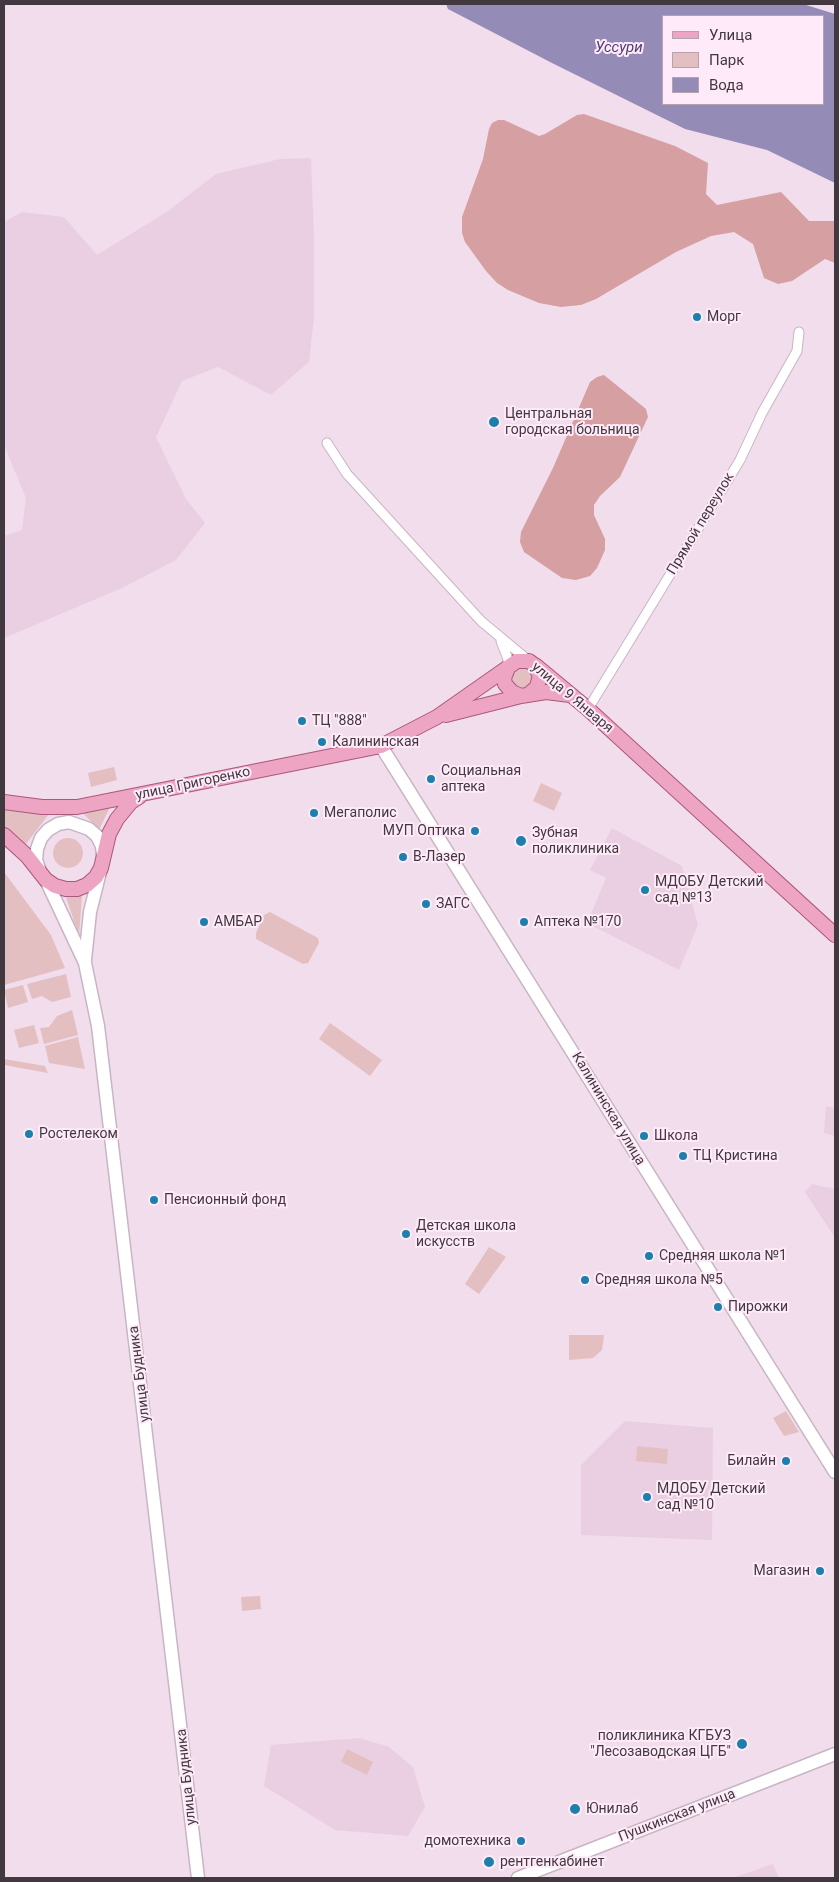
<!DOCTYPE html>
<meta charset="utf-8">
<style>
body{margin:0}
#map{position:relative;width:839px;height:1882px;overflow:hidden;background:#f1ddec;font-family:Roboto,sans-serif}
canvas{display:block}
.frame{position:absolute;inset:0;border:5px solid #41393f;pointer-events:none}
.legend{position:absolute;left:662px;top:15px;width:162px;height:90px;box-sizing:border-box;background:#ffeaf9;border:1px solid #b3a3af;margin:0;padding:6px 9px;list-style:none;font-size:15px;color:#41393f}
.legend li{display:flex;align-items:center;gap:10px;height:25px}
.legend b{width:25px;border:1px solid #b3a3af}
</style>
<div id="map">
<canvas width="839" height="1882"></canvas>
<div class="frame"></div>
<ul class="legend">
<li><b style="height:6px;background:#eea5c4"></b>Улица</li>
<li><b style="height:14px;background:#e4bfc1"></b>Парк</li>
<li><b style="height:14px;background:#958bb7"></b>Вода</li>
</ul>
</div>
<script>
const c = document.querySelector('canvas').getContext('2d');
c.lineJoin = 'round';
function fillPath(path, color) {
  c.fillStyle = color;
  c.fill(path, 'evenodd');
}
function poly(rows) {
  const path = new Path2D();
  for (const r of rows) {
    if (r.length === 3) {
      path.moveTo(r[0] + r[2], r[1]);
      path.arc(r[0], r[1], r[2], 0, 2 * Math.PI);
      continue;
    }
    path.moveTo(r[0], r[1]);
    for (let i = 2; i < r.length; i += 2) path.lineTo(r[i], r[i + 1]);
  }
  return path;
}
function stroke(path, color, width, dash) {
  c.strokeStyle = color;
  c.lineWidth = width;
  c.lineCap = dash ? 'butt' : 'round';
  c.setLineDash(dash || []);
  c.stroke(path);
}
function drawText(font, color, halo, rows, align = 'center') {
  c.font = font + ' Roboto,sans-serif';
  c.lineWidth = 4;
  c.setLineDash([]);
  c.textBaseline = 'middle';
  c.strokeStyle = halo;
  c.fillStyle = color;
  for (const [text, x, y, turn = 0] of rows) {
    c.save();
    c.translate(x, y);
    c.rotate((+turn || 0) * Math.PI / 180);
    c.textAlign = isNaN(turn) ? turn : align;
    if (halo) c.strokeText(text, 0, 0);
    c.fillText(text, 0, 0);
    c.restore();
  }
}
const built = poly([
 [311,158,314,237,314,318,309,362,271,395,218,367,182,381,156,437,186,499,205,523,176,560,122,588,4,638,4,536,22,530,26,498,4,445,4,222,22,212,64,217,97,255,168,211,216,174,280,159],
 [612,828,682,866,698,925,679,970,587,923,606,878,590,870],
 [826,1106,835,1108,835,1136,824,1133],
 [812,1184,835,1189,835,1238,805,1192],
 [625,1421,713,1428,712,1540,581,1535,581,1465],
 [360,1738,389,1747,413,1767,425,1807,408,1836,335,1830,264,1786,271,1745],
 [773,1864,779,1878,733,1878]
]);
const green = poly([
 [523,678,11],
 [114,767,117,780,91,787,88,773],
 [541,783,562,793,554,811,533,801],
 [4,805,49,814,25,845,4,827],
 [111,805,99,830,80,810],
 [68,853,15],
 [4,872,51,935,65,968,4,985],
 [82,896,79,936,66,897],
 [270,912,318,938,319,943,308,963,303,964,256,939,256,933,264,915],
 [66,974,71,997,52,1002,42,996,32,999,27,984],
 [23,985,28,1002,8,1008,4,990],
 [72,1010,78,1035,44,1044,40,1028,49,1027,57,1016],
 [330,1023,382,1060,370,1076,319,1039],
 [34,1025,39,1043,19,1048,14,1030],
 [78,1037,85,1069,49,1063,45,1046],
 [4,1059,45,1066,48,1073,4,1065],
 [489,1247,506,1257,479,1294,465,1284],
 [569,1335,604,1335,602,1350,593,1358,569,1360],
 [786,1411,799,1432,784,1436,773,1418],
 [637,1446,668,1449,667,1464,636,1461],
 [260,1596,261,1609,242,1611,241,1597],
 [347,1749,373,1762,367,1775,341,1762]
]);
const forest = poly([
 [584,114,675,146,708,163,706,194,717,205,781,192,809,221,835,221,835,263,825,259,792,281,778,284,764,278,753,244,734,232,711,236,676,252,596,299,581,305,561,307,539,303,508,290,497,283,486,271,465,242,462,233,462,217,483,159,489,129,492,123,498,120,504,120,539,136,545,134,577,115],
 [604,375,646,409,648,417,620,477,600,496,594,505,594,515,605,539,605,550,597,568,590,576,576,580,562,578,524,552,520,542,521,532,553,468,590,382,597,377]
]);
const water = poly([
 [446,4,803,4,835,14,835,183,767,150,685,129,552,63,448,9],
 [663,16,823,16,823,104,663,104]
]);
const street = poly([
 [327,443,347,474,481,621,529,661],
 [501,641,508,659,508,668],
 [588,709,740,460,762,413,797,351,799,332]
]);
const secondary = poly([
 [381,746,835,1472],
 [40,871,36,860,37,849,41,838,48,830,58,824,69,822,89,829,97,836,102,846,103,857],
 [46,880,85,963,98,1026,198,1878],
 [85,960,90,912,100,872],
 [518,1878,835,1754]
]);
const primary = poly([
 [535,665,588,709,835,935],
 [508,668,504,678,505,684,512,692,521,696],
 [446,715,521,696,546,692,570,695],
 [4,802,42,807,77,807,381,746,437,717,517,661,529,661,533,664,540,675,537,687,528,695],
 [4,835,27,856,46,880,55,886,66,889,77,889,87,885,96,877,101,868,109,834,117,819,131,802,139,797]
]);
const markers = [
 [697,317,5,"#1d7fab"],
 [494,422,6,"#1d7fab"],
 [302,721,5,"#1d7fab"],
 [322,742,5,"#1d7fab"],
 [431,779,5,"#1d7fab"],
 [314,813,5,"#1d7fab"],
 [475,831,5,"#1d7fab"],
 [521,841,6,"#1d7fab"],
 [403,857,5,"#1d7fab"],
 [645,890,5,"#1d7fab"],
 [426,904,5,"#1d7fab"],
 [204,922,5,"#1d7fab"],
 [524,922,5,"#1d7fab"],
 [29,1134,5,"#1d7fab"],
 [644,1136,5,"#1d7fab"],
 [683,1156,5,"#1d7fab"],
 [154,1200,5,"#1d7fab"],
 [406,1234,5,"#1d7fab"],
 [649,1256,5,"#1d7fab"],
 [585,1280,5,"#1d7fab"],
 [718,1307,5,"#1d7fab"],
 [786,1461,5,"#1d7fab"],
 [647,1497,5,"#1d7fab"],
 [820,1571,5,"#1d7fab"],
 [742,1744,6,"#1d7fab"],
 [575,1809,6,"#1d7fab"],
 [521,1841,5,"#1d7fab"],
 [489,1862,6,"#1d7fab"]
];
const poiNames = [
 ["Морг",707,317],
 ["Центральная",505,414],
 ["городская больница",505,430],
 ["ТЦ \"888\"",312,721],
 ["Калининская",332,742],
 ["Социальная",441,771],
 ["аптека",441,787],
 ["Мегаполис",324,813],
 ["МУП Оптика",465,831,"right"],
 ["Зубная",532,833],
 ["поликлиника",532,849],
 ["В-Лазер",413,857],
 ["МДОБУ Детский",655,882],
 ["сад №13",655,898],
 ["ЗАГС",436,904],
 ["АМБАР",214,922],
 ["Аптека №170",534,922],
 ["Ростелеком",39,1134],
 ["Школа",654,1136],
 ["ТЦ Кристина",693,1156],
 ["Пенсионный фонд",164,1200],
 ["Детская школа",416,1226],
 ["искусств",416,1242],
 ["Средняя школа №1",659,1256],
 ["Средняя школа №5",595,1280],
 ["Пирожки",728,1307],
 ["Билайн",776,1461,"right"],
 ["МДОБУ Детский",657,1489],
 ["сад №10",657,1505],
 ["Магазин",810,1571,"right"],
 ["поликлиника КГБУЗ",731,1736,"right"],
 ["\"Лесозаводская ЦГБ\"",731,1752,"right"],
 ["Юнилаб",586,1809],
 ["домотехника",511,1841,"right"],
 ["рентгенкабинет",500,1862]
];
const streetNames = [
 ["Прямой переулок",701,524,-59],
 ["улица 9 Января",572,698,40],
 ["улица Григоренко",193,784,-12],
 ["Калининская улица",608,1109,59],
 ["улица Будника",140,1374,-97],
 ["улица Будника",187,1777,-96],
 ["Пушкинская улица",677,1816,-21]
];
const waterNames = [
 ["Уссури",619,48]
];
fillPath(built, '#eacfe3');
fillPath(green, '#e4bfc1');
fillPath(forest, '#d69fa1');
fillPath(water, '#958bb7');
stroke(street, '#c8b5c3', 11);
stroke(secondary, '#c8b5c3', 15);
stroke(primary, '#aa587c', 16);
stroke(street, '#fff', 9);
stroke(secondary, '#fff', 12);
stroke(primary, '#eea5c4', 14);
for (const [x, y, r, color] of markers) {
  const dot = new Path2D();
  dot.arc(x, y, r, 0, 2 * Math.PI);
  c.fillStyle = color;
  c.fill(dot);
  stroke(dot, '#ffeaf9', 2);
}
drawText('14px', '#41393f', '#ffeaf9', poiNames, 'left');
drawText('14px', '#41393f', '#ffeaf9', streetNames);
drawText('italic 15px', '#4c3c76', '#ffeaf9', waterNames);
</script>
